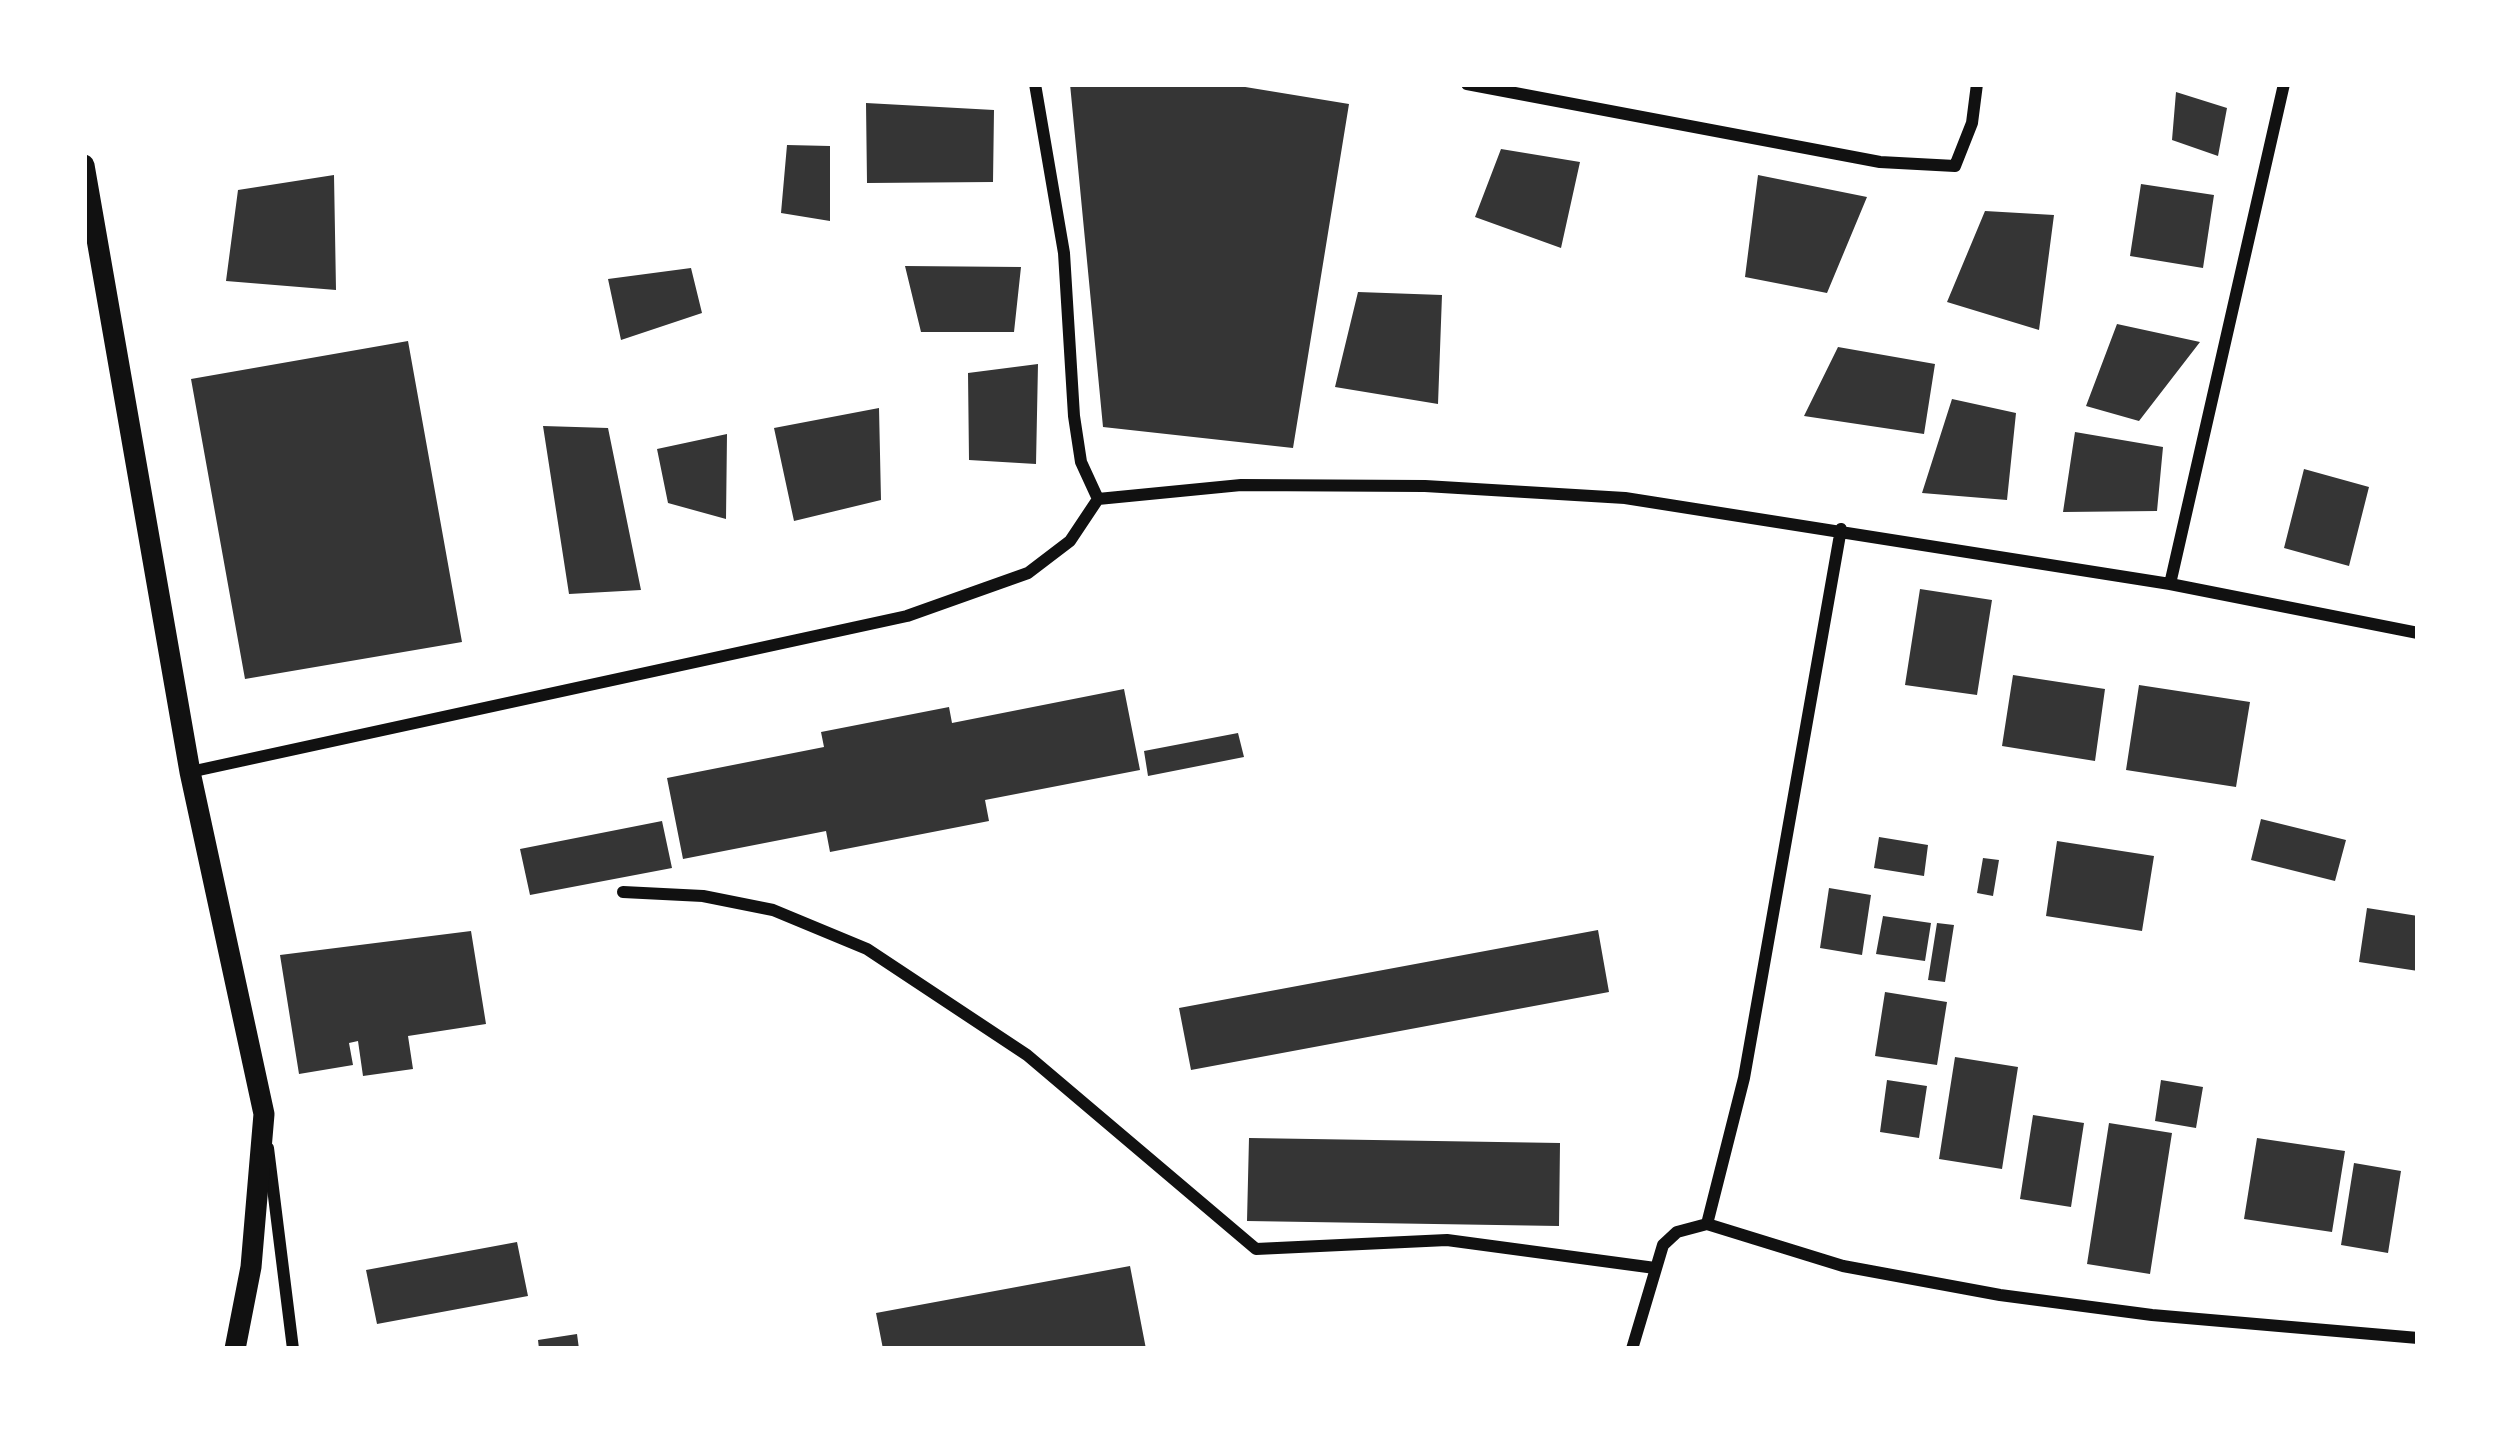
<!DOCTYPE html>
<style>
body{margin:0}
#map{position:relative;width:2502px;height:1433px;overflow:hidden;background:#fff;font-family:"Roboto Serif",serif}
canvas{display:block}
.frame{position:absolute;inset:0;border:87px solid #fff;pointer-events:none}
</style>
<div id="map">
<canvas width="2502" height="1433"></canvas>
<div class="frame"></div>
</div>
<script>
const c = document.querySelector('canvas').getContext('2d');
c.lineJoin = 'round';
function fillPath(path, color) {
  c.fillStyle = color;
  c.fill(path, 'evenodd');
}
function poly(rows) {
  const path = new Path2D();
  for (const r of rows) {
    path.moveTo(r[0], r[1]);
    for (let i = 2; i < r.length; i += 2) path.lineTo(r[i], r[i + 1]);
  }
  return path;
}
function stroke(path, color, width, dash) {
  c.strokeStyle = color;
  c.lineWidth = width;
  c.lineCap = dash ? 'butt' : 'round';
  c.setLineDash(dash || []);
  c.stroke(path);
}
const building = poly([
 [1070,84,1227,84,1349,104,1293,448,1103,427],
 [2176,92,2227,108,2218,156,2172,140],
 [866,103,994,110,993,182,867,183],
 [787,145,830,146,830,221,781,213],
 [1501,149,1580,162,1561,248,1475,217],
 [334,175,336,290,226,281,238,190],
 [1758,175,1867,197,1827,293,1745,277],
 [2141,184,2214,195,2203,268,2130,256],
 [1985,211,2054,215,2039,330,1947,302],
 [905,266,1021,267,1014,332,921,332],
 [691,268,702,313,621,340,608,279],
 [1358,292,1442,295,1438,404,1335,387],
 [2117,324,2200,342,2139,421,2086,406],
 [408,341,462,642,245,679,191,379],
 [1838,347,1935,364,1924,434,1804,416],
 [1038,364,1036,464,969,460,968,373],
 [1952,399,2016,413,2007,500,1922,493],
 [879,408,881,500,794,521,774,428],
 [543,426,608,428,641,590,569,594],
 [2075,432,2163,447,2157,511,2063,512],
 [727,434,726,519,668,503,657,449],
 [2304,469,2369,487,2349,566,2284,548],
 [1920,589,1992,600,1977,695,1905,685],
 [2013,675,2105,689,2095,761,2002,746],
 [2139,685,2250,702,2236,787,2126,770],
 [1124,689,1140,770,985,800,989,821,830,852,826,831,683,859,667,778,824,747,821,732,949,707,952,723],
 [1238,733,1244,757,1148,776,1144,751],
 [2261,819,2346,840,2335,881,2251,860],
 [662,821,672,868,530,895,520,849],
 [1879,837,1928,845,1924,876,1874,868],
 [2057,841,2154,856,2142,931,2046,916],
 [1983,858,1999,860,1993,896,1977,893],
 [1829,888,1871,895,1862,955,1820,948],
 [2367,908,2418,916,2418,971,2359,962],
 [1883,916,1931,923,1925,961,1876,954],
 [1937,923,1954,925,1945,982,1928,980],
 [1598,930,1609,992,1191,1070,1179,1008],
 [471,931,486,1024,408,1036,413,1069,363,1076,358,1041,349,1043,353,1065,299,1074,280,955],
 [1885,992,1947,1002,1937,1065,1875,1056],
 [1955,1057,2018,1067,2002,1169,1939,1159],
 [1887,1080,1927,1086,1919,1138,1880,1132],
 [2161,1080,2203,1087,2196,1128,2155,1121],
 [2033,1115,2084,1123,2071,1207,2020,1199],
 [2109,1123,2172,1133,2150,1274,2087,1264],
 [1249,1138,1560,1143,1559,1226,1247,1221],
 [2257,1138,2345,1151,2332,1232,2244,1219],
 [2354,1163,2401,1171,2388,1253,2341,1245],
 [517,1242,528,1296,377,1324,366,1270],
 [1130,1266,1146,1349,883,1349,876,1313],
 [577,1334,579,1349,539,1349,538,1340]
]);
const minor = poly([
 [1035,84,1064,253,1074,416,1081,462,1098,499],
 [1467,84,1880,162,1955,166,1972,123,1977,84],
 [1098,499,1241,485,1425,486,1625,498,2170,584,2418,633],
 [2170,584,2284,84],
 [190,772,907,616,1028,573,1070,541,1098,499],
 [623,892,703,896,773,910,867,949,1027,1055,1256,1249,1447,1240,1655,1268],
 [268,1148,293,1349],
 [1707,1224,1843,1266,2000,1295,2152,1315,2418,1338],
 [1707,1224,1744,1078,1841,529],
 [1632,1349,1663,1245,1677,1232,1707,1224]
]);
const tertiary = poly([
 [84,165,190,772,264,1114,251,1267,235,1349]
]);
fillPath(building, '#353535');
stroke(minor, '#111', 12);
stroke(tertiary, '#111', 21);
</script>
